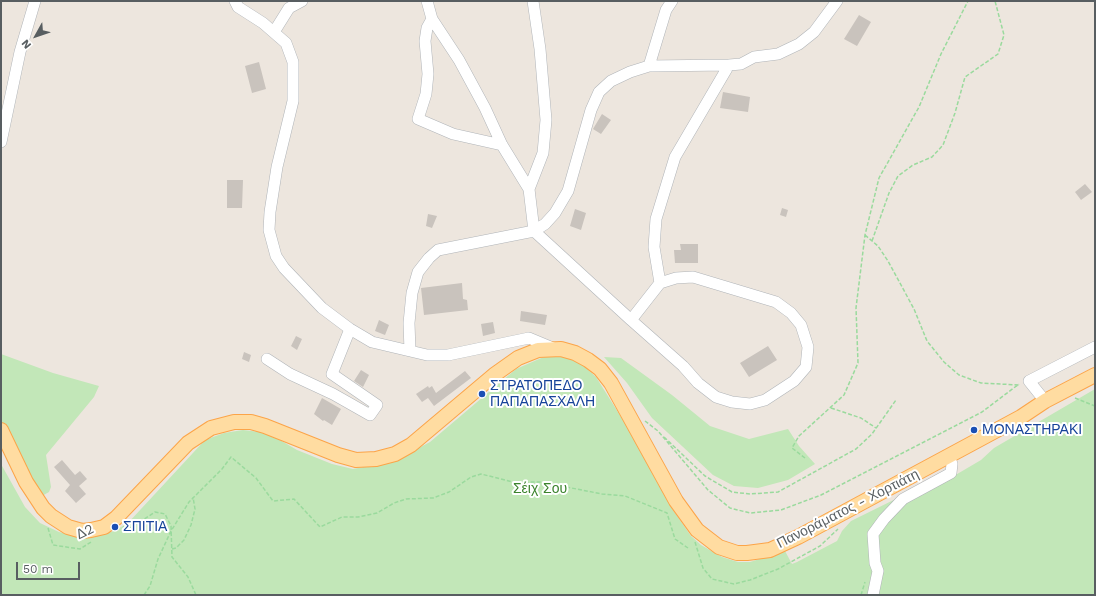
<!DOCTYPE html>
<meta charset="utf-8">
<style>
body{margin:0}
#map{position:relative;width:1096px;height:596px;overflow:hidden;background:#ede6de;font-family:"Work Sans",sans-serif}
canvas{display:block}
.frame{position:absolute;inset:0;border:2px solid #585e61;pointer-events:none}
.north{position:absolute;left:16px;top:16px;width:40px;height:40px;-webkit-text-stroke:3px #fff;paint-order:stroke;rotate:230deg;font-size:11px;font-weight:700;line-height:16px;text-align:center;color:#585e61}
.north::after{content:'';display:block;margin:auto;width:14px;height:18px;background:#585e61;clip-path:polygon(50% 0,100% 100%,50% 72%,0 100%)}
.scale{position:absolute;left:16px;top:562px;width:64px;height:18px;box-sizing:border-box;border:2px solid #585e61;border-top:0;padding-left:5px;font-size:12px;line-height:14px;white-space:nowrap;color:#585e61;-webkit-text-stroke:3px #fff;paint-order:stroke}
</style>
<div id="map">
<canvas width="1096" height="596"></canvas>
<div class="frame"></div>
<div class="north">N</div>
<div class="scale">50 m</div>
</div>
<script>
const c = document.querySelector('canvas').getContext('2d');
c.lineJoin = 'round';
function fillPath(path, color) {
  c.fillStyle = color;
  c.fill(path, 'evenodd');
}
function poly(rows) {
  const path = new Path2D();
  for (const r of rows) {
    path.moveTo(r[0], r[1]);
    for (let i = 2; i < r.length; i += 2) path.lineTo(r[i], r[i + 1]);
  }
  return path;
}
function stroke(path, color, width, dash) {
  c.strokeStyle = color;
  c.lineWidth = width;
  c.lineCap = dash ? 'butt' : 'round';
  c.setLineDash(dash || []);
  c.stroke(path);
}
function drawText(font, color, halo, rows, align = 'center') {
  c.font = font + ' "Work Sans",sans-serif';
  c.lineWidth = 4;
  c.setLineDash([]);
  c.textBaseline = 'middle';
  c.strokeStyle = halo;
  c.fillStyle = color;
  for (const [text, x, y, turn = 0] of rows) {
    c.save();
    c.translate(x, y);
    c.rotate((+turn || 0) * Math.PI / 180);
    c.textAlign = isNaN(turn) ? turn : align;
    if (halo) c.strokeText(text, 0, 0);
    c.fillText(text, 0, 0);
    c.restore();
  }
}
const green = poly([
 [1,354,53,373,99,386,94,397,46,455,51,487,49,492,42,496,1,424],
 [546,356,564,357,575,361,585,367,596,377,633,436,671,507,691,536,701,545,722,557,738,562,750,562,785,551,792,564,797,562,837,541,842,531,851,521,922,486,947,480,981,460,994,448,1095,389,1095,595,1,595,1,464,25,507,40,523,59,532,78,537,94,537,114,531,128,523,205,440,224,433,243,430,268,433,297,450,332,464,353,469,394,461,430,442,516,369],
 [604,357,621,358,672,395,710,426,749,439,788,429,799,446,815,464,788,480,758,488,734,486,713,475,652,418,627,383]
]);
const building = poly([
 [859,15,871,22,857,46,844,39],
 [259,62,266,89,252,93,245,66],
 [723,92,750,97,748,112,720,108],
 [602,114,611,120,601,134,593,129],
 [227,180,243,180,242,208,227,208],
 [1085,184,1092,192,1081,200,1075,192],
 [782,208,788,210,786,217,780,215],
 [575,209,586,213,581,230,570,226],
 [428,214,437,216,432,228,426,226],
 [680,244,698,244,698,263,675,263,674,250,681,250],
 [462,283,463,299,467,300,468,310,424,315,421,288],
 [521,311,547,315,545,325,520,321],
 [379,320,389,325,385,335,375,331],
 [493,322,495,333,483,336,481,324],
 [296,336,302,339,297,350,291,346],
 [768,346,777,360,749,377,740,363],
 [244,352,251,355,249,362,242,359],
 [361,370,369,375,363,387,354,381],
 [465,371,471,378,434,406,428,398,422,402,416,394,428,386,429,388,432,386,436,393],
 [322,398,341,409,332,425,324,420,323,421,314,414],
 [62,460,75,475,80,471,87,479,79,486,86,494,76,503,65,491,70,485,54,467]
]);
const path = poly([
 [1,2,1,1],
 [865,235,878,246,888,261,914,309,927,341,944,362,959,375,981,383,1019,385],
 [872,241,889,193,898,176,913,165,932,157,943,145,955,113,965,77,998,54,1004,35,995,1],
 [1075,398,1095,406],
 [831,408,861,418,876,428],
 [645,421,658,431,708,490,730,508,750,513,781,510,821,495,982,412,1019,384],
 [664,437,705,476,732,492,750,494,778,492,856,449,872,434,896,400],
 [805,458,792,448,799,436,844,395,858,363,856,308,865,235,879,178,919,107,941,54,968,1],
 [123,527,132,527,155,512,165,514,171,526,172,557,188,577,196,595],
 [48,528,53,545,80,549,91,542],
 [695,542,703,568,712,579,734,584,750,580,778,569,820,546,838,529],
 [172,549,176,548,184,540,191,525,195,509,193,497],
 [144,595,150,586,158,559,171,531,189,502,222,469,231,457,256,478,273,501,294,499,320,527,342,517,358,517,377,513,394,503,406,499,433,498,449,492,471,477,481,474,513,482,541,482,602,494,625,496,667,513,675,539,688,548],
 [861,595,865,582]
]);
const minor = poly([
 [235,1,238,7,263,23,286,43,293,62,293,101,277,167,270,212,269,230,276,256,284,268,322,308,350,329,372,342,410,351],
 [427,1,432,19,459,60,485,108,502,145,529,189],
 [533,1,540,49,546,120,543,153,529,189,534,231,545,224,555,213,568,191,591,110,599,92,611,81,630,72,649,66,729,65],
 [432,19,427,28,425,41,428,74,426,94,418,119,453,134,502,145],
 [274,32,289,8,302,1],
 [649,66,666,10,672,1],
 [1,142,20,52,35,1],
 [631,320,683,366,698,383,716,397,732,402,750,404,765,400,794,381,806,367,808,347,801,325,791,313,776,302,693,277,676,278,660,283],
 [553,348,529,338,448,355,427,355,410,351,409,323,412,293,418,272,429,258,438,250,534,231,631,320,660,283,654,247,656,219,675,157,729,65,741,64,754,57,778,54,799,44,814,32,837,1],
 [267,359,290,374,333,394,370,415,377,405,332,374,350,329],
 [1045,401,1029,381,1095,347],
 [873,595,878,571,875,563,873,534,884,519,903,499,951,473,952,464,949,456]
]);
const major = poly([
 [1,430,26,482,43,508,51,516,68,527,82,531,91,530,104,527,116,518,188,443,211,428,234,422,251,422,265,426,338,455,356,460,376,459,395,454,411,445,494,375,518,358,538,350,561,349,575,353,588,360,600,369,611,383,676,501,697,530,719,547,737,553,747,553,770,550,798,537,1021,417,1045,401,1095,375]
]);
const markers = [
 [482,394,4,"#1a4fb4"],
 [974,430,4,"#1a4fb4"],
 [115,527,4,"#1a4fb4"]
];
const transitNames = [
 ["ΣΤΡΑΤΟΠΕΔΟ",490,386],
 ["ΠΑΠΑΠΑΣΧΑΛΗ",490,402],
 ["ΜΟΝΑΣΤΗΡΑΚΙ",982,430],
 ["ΣΠΙΤΙΑ",123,527]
];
const parkNames = [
 ["Σέιχ Σου",540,489]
];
const streetNames = [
 ["Πανοράματος - Χορτιάτη",848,509,-27],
 ["Δ2",85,532,-27]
];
fillPath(green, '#c2e7b8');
fillPath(building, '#c9c3bd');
stroke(minor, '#b0b4b8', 12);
stroke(major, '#fca448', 16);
stroke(path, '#9ada9d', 1.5, [4, 2]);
stroke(minor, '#fff', 11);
stroke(major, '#ffdca1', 14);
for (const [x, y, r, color] of markers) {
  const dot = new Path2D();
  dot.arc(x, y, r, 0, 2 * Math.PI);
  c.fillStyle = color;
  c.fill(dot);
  stroke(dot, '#fff', 1.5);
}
drawText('14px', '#164399', '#fff', transitNames, 'left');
drawText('14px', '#3b832d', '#fff', parkNames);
drawText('14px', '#585e61', '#fff', streetNames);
</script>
